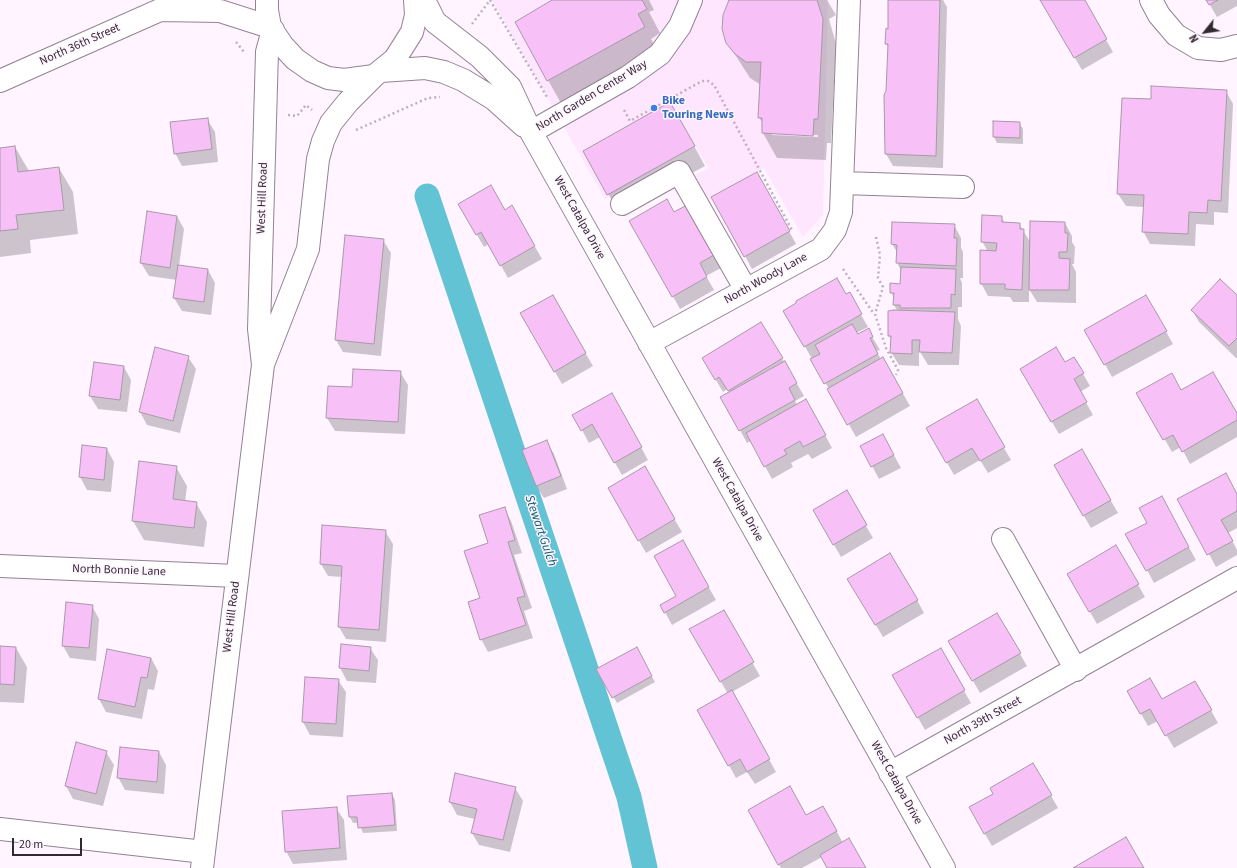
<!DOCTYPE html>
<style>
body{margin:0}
#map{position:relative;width:1237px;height:868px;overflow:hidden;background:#fff4ff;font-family:"Source Sans 3",sans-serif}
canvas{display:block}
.north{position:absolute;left:1185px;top:12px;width:40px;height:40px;-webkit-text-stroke:3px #fff4ff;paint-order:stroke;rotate:240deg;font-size:11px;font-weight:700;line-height:16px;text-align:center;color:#312b31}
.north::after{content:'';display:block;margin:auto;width:14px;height:18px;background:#312b31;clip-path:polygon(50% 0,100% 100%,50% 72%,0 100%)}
.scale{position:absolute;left:12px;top:838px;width:70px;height:18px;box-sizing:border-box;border:2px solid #312b31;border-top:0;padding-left:5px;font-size:12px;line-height:14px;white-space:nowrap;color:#312b31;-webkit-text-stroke:3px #fff4ff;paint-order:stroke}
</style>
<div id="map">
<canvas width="1237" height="868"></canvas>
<div class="north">N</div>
<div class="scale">20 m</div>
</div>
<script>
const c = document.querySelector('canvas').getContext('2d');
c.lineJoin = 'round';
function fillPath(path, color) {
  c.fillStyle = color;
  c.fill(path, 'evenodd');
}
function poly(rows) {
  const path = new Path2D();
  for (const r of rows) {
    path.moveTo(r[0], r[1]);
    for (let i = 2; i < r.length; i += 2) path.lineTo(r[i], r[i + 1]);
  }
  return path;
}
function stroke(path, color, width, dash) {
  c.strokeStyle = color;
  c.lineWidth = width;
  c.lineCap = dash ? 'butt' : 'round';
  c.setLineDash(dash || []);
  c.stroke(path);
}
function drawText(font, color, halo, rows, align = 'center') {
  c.font = font + ' "Source Sans 3",sans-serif';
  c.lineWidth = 3;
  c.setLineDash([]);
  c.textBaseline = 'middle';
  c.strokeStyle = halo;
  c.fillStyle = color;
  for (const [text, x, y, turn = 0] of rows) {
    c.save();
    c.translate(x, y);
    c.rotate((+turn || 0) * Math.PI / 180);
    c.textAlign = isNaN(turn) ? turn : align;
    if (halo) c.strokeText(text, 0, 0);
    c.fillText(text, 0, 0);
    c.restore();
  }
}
const built = poly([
 [492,0,828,0,823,215,803,237,764,168,709,201,695,175,709,168,694,145,605,199]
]);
const shadow = poly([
 [553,0,649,0,654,10,649,12,660,33,651,39,658,52,562,105,548,80],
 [731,0,827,0,836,15,829,19,836,44,831,143,827,143,826,160,777,158,763,133,763,124,759,117,761,85,750,78,727,42],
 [772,133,818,135,818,137,772,135],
 [889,0,943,0,947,7,943,168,893,166,886,154,889,48,886,44,889,30],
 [1041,0,1083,0,1113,52,1082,70],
 [1207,0,1237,0,1237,6,1217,17],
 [1226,91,1233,104,1228,213,1214,212,1214,225,1196,224,1195,246,1150,244,1143,231,1144,207,1126,206,1118,194,1152,100],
 [207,119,215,132,218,162,182,166,175,153],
 [681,122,705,166,619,213,584,151],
 [994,122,1019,123,1023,129,1023,144,997,143,994,137],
 [15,147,29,171,59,168,73,192,78,234,30,240,31,253,0,257,0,149],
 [764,185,796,244,752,269,745,256],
 [459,204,505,211,512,207,542,259,508,278,489,244,484,247],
 [686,207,721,268,706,276,714,290,680,309,631,221,674,214],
 [148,213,177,216,184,229,179,266,208,270,215,283,211,315,182,311,174,298,177,280,149,276,141,263],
 [1001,217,1005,223,1019,224,1031,243,1065,223,1072,236,1072,242,1075,247,1074,264,1072,264,1076,272,1076,303,1037,302,1029,289,1029,302,1013,302,1010,297,988,296,981,283,988,252,982,241],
 [954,225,961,238,961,248,963,252,963,278,960,278,962,283,962,307,958,307,958,319,961,326,959,365,928,365,919,350,919,366,899,365,891,352,892,341,889,336,889,312,898,312,894,305,894,298,891,292,901,285,902,272,897,263,897,252,892,244],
 [383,240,391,253,381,356,343,352,336,340],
 [849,294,868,327,856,333,857,335,868,330,880,350,876,351,881,359,883,358,910,406,856,437,785,311],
 [552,296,593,366,562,384,522,314],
 [1146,296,1173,344,1112,377,1086,330],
 [1237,297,1237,358,1236,358,1199,322,1192,310],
 [188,357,196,369,180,433,147,425,140,412],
 [703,358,782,358,804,396,795,401,797,405,813,413,832,448,812,459,808,454,791,463,793,467,772,479,751,441,747,443,722,397,730,393,727,389,723,392],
 [1074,358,1090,386,1080,392,1093,415,1059,434,1021,369,1065,364],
 [124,367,131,380,127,412,98,409,90,396],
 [400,372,408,385,405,434,335,431,327,418,329,387,353,388],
 [1181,391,1237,415,1237,437,1190,464,1181,447,1172,452,1138,393],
 [976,400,1011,460,988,473,980,460,954,475,927,428],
 [619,407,648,460,622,475,600,437,589,443,574,415],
 [883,435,901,468,879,479,872,466],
 [546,441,554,454,567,489,544,498,536,486],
 [107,449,114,462,111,492,87,490,80,477],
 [1082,451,1118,513,1091,528,1055,466],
 [176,467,187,486,185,502,196,503,207,522,204,547,144,540,133,521],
 [644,468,682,532,646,553,609,488],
 [846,492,873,538,841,557,814,510],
 [1237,495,1237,528,1228,533,1237,550,1237,555,1216,567,1179,499],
 [504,508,511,521,522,553,514,555,532,608,524,611,533,638,488,652,481,639,481,599],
 [1168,510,1196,560,1154,583,1147,570,1148,523],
 [385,531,393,544,386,642,346,639,339,627,343,577,328,576,321,564],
 [682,541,716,600,672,625,661,605,677,596],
 [1116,546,1145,597,1097,624,1068,574],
 [856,592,917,600,924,613,883,637],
 [92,606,99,619,96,661,70,658,63,646],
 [723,611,760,676,732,692,776,772,755,784,747,772,736,778,729,765,728,694,691,630],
 [997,614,1027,666,980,693,950,641],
 [0,647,16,648,27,667,24,703,0,702],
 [370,648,378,660,376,683,347,681,340,668],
 [636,649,655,682,617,703,598,670],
 [940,649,971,703,925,730,894,676],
 [108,650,151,658,158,671,154,690,148,689,142,719,106,712,99,699],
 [306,678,338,680,346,692,343,737,310,735,303,722],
 [1195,682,1218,723,1174,748,1158,721,1148,726,1128,691,1162,701],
 [106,752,114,765,103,806,73,799,66,786],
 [159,752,166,765,164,794,125,790,118,777],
 [1033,764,1058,808,992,846,970,808,994,794],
 [515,788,523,801,510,852,479,845,472,833,475,819,457,815,450,802],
 [392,794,395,800,397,831,363,833,359,823,353,823,350,817,348,797],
 [823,807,843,843,865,868,828,868,822,857,802,868,781,868,749,811,806,816],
 [336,808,344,820,347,860,293,864,286,851]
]);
const canal = poly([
 [427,196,629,797,645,868]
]);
const building = poly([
 [552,0,642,0,647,9,638,14,645,27,547,81,515,22,552,0],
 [729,0,817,0,823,19,818,119,814,119,813,136,762,133,762,118,758,118,761,62,746,62,735,54,726,43,722,29,723,15,729,0],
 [888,0,940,0,936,156,885,154,884,95,886,91,888,44,885,44,886,28,888,29,888,0],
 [1040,0,1085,0,1107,39,1074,58,1040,0],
 [1206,0,1218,0,1209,5,1206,0],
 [1151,86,1227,90,1221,201,1208,200,1207,213,1189,212,1188,234,1142,232,1144,195,1117,194,1122,98,1151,99,1151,86],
 [670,102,695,146,607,195,583,151,670,102],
 [208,118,212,149,174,154,170,122,208,118],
 [993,121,1020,122,1020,138,993,137,993,121],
 [15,146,18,172,59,167,64,210,16,215,18,229,0,231,0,148,15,146],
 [757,172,790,231,744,257,711,197,757,172],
 [491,185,505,210,512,205,535,246,500,266,481,232,476,235,458,204,491,185],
 [667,199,674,212,687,205,714,255,700,263,707,277,672,297,629,221,667,199],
 [147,211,177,216,170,268,140,263,147,211],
 [982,215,1002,216,1002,222,1020,223,1020,229,1024,229,1022,290,1005,289,1005,284,980,284,980,250,996,251,997,243,981,242,982,215],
 [1030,221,1065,222,1065,233,1068,233,1067,252,1059,252,1059,258,1070,259,1069,290,1029,290,1030,221],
 [892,222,955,224,954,238,957,238,956,266,896,263,897,245,891,244,892,222],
 [345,235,384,239,374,344,335,340,345,235],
 [178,265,208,269,204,302,173,298,178,265],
 [901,267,956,269,955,295,951,294,951,308,900,308,900,305,893,305,894,293,890,293,890,283,900,284,901,267],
 [837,278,846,294,850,292,862,314,804,347,783,311,796,303,796,301,837,278],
 [1220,279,1237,295,1237,338,1229,346,1191,310,1220,279],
 [553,295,586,353,554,372,520,313,553,295],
 [1146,295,1167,331,1104,365,1084,330,1146,295],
 [894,310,955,312,952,353,919,352,920,340,912,340,912,354,890,353,891,336,888,336,888,311,894,310],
 [761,322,783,358,728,391,719,377,715,380,702,358,761,322],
 [852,324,858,334,869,328,873,337,870,338,878,354,824,384,810,359,820,354,815,345,852,324],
 [155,347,189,356,173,421,139,412,155,347],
 [1056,347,1065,362,1074,357,1084,373,1074,379,1087,402,1051,422,1020,369,1056,347],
 [883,357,903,393,847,425,827,389,883,357],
 [785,361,797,383,789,388,795,400,739,431,720,397,785,361],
 [94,362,124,366,120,400,89,396,94,362],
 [353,369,401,371,398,422,326,418,328,386,352,387,353,369],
 [1213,372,1237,413,1237,420,1182,452,1173,435,1163,440,1136,393,1172,373,1181,390,1213,372],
 [612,393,642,447,614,463,592,424,581,431,572,415,612,393],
 [806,399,826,435,803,447,800,441,784,450,787,454,764,467,746,433,806,399],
 [977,399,1005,447,980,461,972,448,946,463,926,428,977,399],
 [883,434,894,455,871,467,860,446,883,434],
 [547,440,561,476,536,486,522,450,547,440],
 [82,445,107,448,104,480,79,477,82,445],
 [1082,449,1111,500,1083,516,1054,465,1082,449],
 [139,461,177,466,173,499,197,502,194,528,132,521,139,461],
 [645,466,675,519,638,541,608,488,645,466],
 [1226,473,1237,494,1237,511,1221,520,1233,541,1207,555,1177,499,1226,473],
 [847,490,867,525,833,545,813,510,847,490],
 [1162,496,1189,547,1146,571,1125,534,1147,523,1139,508,1162,496],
 [505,507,515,540,508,542,525,596,517,598,526,625,480,640,468,602,480,598,464,551,488,543,479,515,505,507],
 [322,525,386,530,379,630,338,627,342,566,320,564,322,525],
 [683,540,709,587,664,613,660,605,676,596,654,556,683,540],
 [1116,545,1139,584,1089,612,1067,574,1116,545],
 [890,553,918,600,875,625,847,579,890,553],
 [66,602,93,605,89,648,62,646,66,602],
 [724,610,754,662,720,682,689,629,724,610],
 [997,613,1021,653,972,681,948,641,997,613],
 [341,644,371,647,369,671,339,668,341,644],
 [0,646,16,647,14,685,0,684,0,646],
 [637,647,652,676,612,698,596,669,637,647],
 [941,648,965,690,917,718,892,675,941,648],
 [107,649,151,658,147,678,141,677,135,707,98,699,107,649],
 [305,677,339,679,336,724,302,722,305,677],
 [1150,678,1162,699,1195,681,1212,710,1165,736,1150,709,1140,714,1127,691,1150,678],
 [732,690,770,759,747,772,740,759,728,766,697,710,732,690],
 [76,742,107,751,96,794,65,786,76,742],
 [120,747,159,751,157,782,117,778,120,747],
 [1033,763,1052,795,984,834,969,807,993,794,990,788,1033,763],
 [455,773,516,787,503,840,471,833,477,809,449,802,455,773],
 [790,786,806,815,823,806,837,831,778,865,748,810,790,786],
 [392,793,395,825,358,828,357,817,349,817,347,796,392,793],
 [337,807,340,848,285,852,282,811,337,807],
 [1126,837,1144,868,1073,868,1126,837],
 [849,838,866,868,827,868,820,855,849,838]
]);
const path = poly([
 [490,0,547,97],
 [472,24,490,0],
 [236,42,244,52],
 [624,110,630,121,702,81,708,81,714,85,793,232],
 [288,115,297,116,306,105,312,110],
 [356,130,428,98,440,97],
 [876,237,880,255,878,278,883,287,875,314,886,348,898,370,896,375],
 [843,269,874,314]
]);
const minor = poly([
 [267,0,267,10,270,27,283,46,295,59,312,71,328,78,344,80,374,76,395,59,412,32,416,15,415,0],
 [424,0,435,22,480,57,510,87,531,132,944,868],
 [1151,0,1159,15,1176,35,1198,48,1221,50,1237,46],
 [160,10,220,11,270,27],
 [381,71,425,68,444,72,463,80,494,99,524,126],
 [0,81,160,10,173,0],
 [531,132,628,77,660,54,680,26,691,0],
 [843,183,963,187],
 [622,204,679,172,746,290],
 [649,343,821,249,835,230,841,212,849,0],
 [264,362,308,249,318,159,323,141,331,123,348,102,374,76],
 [1003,539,1076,670],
 [0,566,237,576],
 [890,773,1237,578],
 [0,829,204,852],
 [202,868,263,365,259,329,267,52,273,30]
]);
const markers = [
 [654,108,4,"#3f7fe0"]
];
const streetNames = [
 ["North 36th Street",80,45,-24],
 ["North Garden Center Way",592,96,-31],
 ["West Hill Road",263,198,-88],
 ["West Catalpa Drive",579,218,61],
 ["North Woody Lane",766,279,-29],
 ["West Catalpa Drive",737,500,61],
 ["North Bonnie Lane",119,571,2],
 ["West Hill Road",232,617,-83],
 ["North 39th Street",983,721,-29],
 ["West Catalpa Drive",896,783,61]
];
const shopNames = [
 ["Bike",662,101],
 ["Touring News",662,115]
];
const waterNames = [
 ["Stewart Gulch",540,531,71]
];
fillPath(built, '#fee6fe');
fillPath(shadow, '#0003');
stroke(canal, '#62c3d4', 25);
fillPath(building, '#f7c1f7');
stroke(building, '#a998a9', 1);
stroke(minor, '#938293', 24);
stroke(path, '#bbb1bb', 2.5, [2, 3]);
stroke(minor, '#fff', 22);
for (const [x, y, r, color] of markers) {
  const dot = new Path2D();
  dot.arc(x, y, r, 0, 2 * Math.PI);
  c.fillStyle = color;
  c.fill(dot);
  stroke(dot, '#fff4ff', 1.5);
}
drawText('12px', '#312b31', '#fff4ff', streetNames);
drawText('bold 12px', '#366cbe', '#fff4ff', shopNames, 'left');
drawText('italic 13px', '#0c606c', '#fff4ff', waterNames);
</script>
